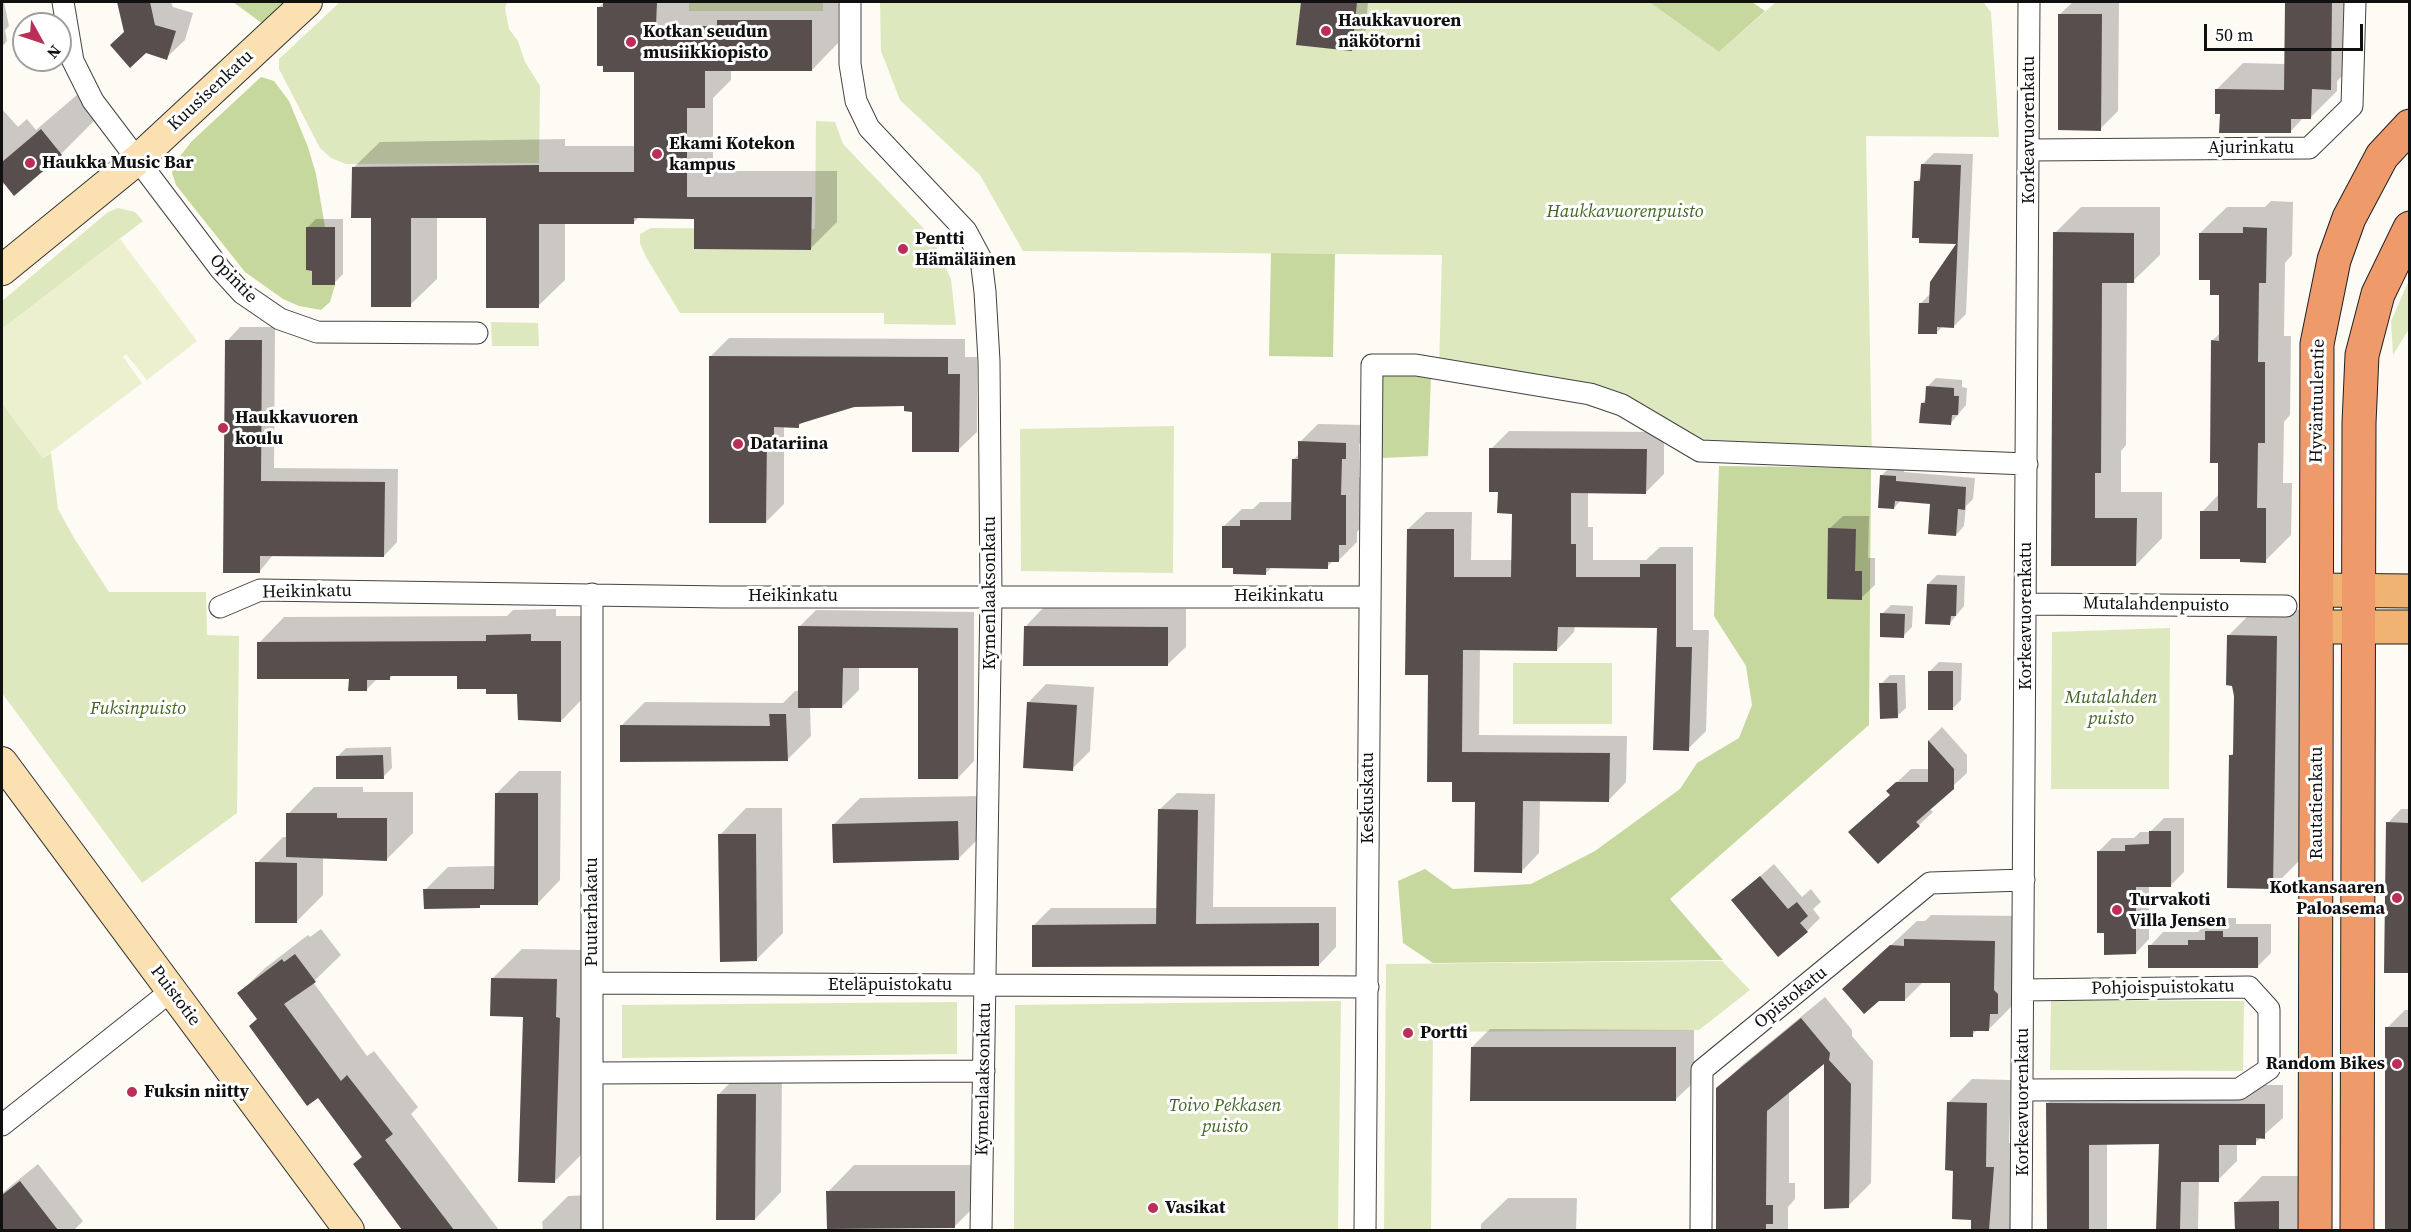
<!DOCTYPE html>
<meta charset="utf-8">
<style>
body{margin:0}
#map{position:relative;width:2411px;height:1232px;overflow:hidden;background:#fefaf4;font-family:"Source Serif 4",serif}
canvas{display:block}
.frame{position:absolute;inset:0;border:3px solid #101010;pointer-events:none}
.north{position:absolute;left:12px;top:12px;width:60px;height:60px;box-sizing:border-box;background:#fff;border:2px solid #9f9f9f;border-radius:50%;rotate:130deg;font-size:16px;font-weight:700;line-height:24px;text-align:center;color:#101010}
.north::after{content:'';display:block;margin:auto;width:21px;height:27px;background:#ba2e57;clip-path:polygon(50% 0,100% 100%,50% 72%,0 100%)}
.scale{position:absolute;left:2204px;top:24px;width:159px;height:27px;box-sizing:border-box;border:3px solid #101010;border-top:0;padding-left:8px;font-size:18px;line-height:21px;white-space:nowrap;color:#101010;-webkit-text-stroke:4px #fff;paint-order:stroke}
</style>
<div id="map">
<canvas width="2411" height="1232"></canvas>
<div class="frame"></div>
<div class="north">N</div>
<div class="scale">50 m</div>
</div>
<script>
const c = document.querySelector('canvas').getContext('2d');
c.lineJoin = 'round';
function fillPath(path, color) {
  c.fillStyle = color;
  c.fill(path, 'evenodd');
}
function poly(rows) {
  const path = new Path2D();
  for (const r of rows) {
    path.moveTo(r[0], r[1]);
    for (let i = 2; i < r.length; i += 2) path.lineTo(r[i], r[i + 1]);
  }
  return path;
}
function stroke(path, color, width, dash) {
  c.strokeStyle = color;
  c.lineWidth = width;
  c.lineCap = dash ? 'butt' : 'round';
  c.setLineDash(dash || []);
  c.stroke(path);
}
function drawText(font, color, halo, rows, align = 'center') {
  c.font = font + ' "Source Serif 4",serif';
  c.lineWidth = 6;
  c.setLineDash([]);
  c.textBaseline = 'middle';
  c.strokeStyle = halo;
  c.fillStyle = color;
  for (const [text, x, y, turn = 0] of rows) {
    c.save();
    c.translate(x, y);
    c.rotate((+turn || 0) * Math.PI / 180);
    c.textAlign = isNaN(turn) ? turn : align;
    if (halo) c.strokeText(text, 0, 0);
    c.fillText(text, 0, 0);
    c.restore();
  }
}
const green = poly([
 [340,2,507,2,505,8,509,29,518,41,525,62,540,86,539,163,346,164,331,158,320,148,279,69,279,59],
 [689,2,823,2,823,11,689,11],
 [880,2,1649,2,1719,52,1776,2,1983,2,1991,12,1999,137,1866,136,1872,458,1700,451,1590,394,1439,369,1442,255,1023,251,980,175,900,100,881,51],
 [816,121,835,122,843,144,932,237,951,279,956,325,884,324,884,313,680,313,646,257,640,243,640,234,651,228,815,229],
 [118,208,135,212,143,221,2,329,2,301,108,212],
 [2409,280,2409,329,2393,355,2391,321],
 [491,322,538,323,539,346,492,346],
 [2,403,43,458,51,453,58,509,74,538,109,592,206,592,207,635,239,636,237,813,142,883,2,693],
 [1174,426,1173,573,1021,571,1020,429],
 [2170,628,2169,789,2051,789,2052,632],
 [1513,663,1612,663,1612,724,1513,724],
 [1722,961,1750,990,1699,1030,1433,1032,1431,1230,1384,1230,1386,964],
 [2051,1000,2244,1001,2243,1071,2050,1070],
 [1341,1001,1338,1230,1014,1230,1015,1005],
 [957,1002,957,1054,622,1058,622,1005]
]);
const forest = poly([
 [233,2,287,2,263,24],
 [1649,2,1752,2,1765,11,1719,52],
 [261,77,274,81,289,101,308,147,316,174,325,227,306,228,306,270,312,271,335,285,330,302,321,310,299,306,283,299,245,272,176,185,172,173,174,164,192,141],
 [1271,253,1335,254,1333,357,1269,356],
 [1380,376,1431,376,1428,456,1381,458],
 [1719,466,1871,468,1869,725,1670,899,1723,960,1433,963,1403,943,1398,881,1425,869,1453,889,1531,884,1595,851,1680,789,1697,763,1739,738,1752,705,1746,666,1714,616]
]);
const pitch = poly([
 [120,239,197,341,147,380,126,354,123,357,142,383,43,458,2,403,2,329]
]);
const shadow = poly([
 [2,2,4,2,9,26,5,30,7,41,2,47],
 [119,2,171,2,173,7,193,13,185,40,166,58,145,52,125,31],
 [605,2,838,2,838,43,812,70,731,69,731,80,713,98,713,171,837,171,837,222,811,248,696,217,639,217,633,223,565,223,565,280,538,306,488,216,437,216,437,279,410,305,353,168,380,142,565,139,565,146,636,146,636,71,598,8],
 [1302,2,1368,2,1365,36,1351,49,1298,44],
 [2073,2,2119,2,2118,111,2100,129,2060,14],
 [2286,2,2358,2,2357,62,2337,81,2337,91,2311,117,2304,117,2290,132,2221,112,2216,90,2243,63,2286,64],
 [78,94,98,117,61,154,14,193,5,183,2,186,2,109,18,127,27,119,36,130],
 [1934,153,1973,154,1966,314,1954,326,1943,326,1936,333,1920,304,1931,293,1931,282,1958,243,1920,241,1916,182,1922,176,1922,165],
 [2271,201,2293,202,2292,255,2285,263,2284,336,2291,336,2290,415,2284,422,2283,483,2292,483,2291,535,2265,561,2202,512,2220,493,2212,341,2220,333,2221,294,2211,279,2200,233,2227,207,2265,207],
 [2081,207,2160,207,2160,255,2133,281,2127,281,2126,445,2121,451,2121,492,2162,492,2162,538,2136,565,2053,564,2055,233],
 [316,219,343,219,343,274,334,283,307,228],
 [240,327,275,327,274,468,398,469,397,542,384,556,273,555,260,571,227,341],
 [729,338,965,339,965,357,977,357,977,432,958,450,906,404,866,404,804,421,798,426,784,426,784,504,766,522,711,356],
 [1936,378,1962,380,1962,387,1967,388,1966,405,1950,424,1922,403,1926,399,1927,387],
 [1318,424,1364,425,1364,440,1359,444,1359,477,1364,477,1363,525,1357,532,1357,542,1339,560,1334,560,1327,567,1272,567,1266,573,1223,527,1242,509,1253,509,1260,502,1293,502,1293,460,1300,453,1300,442],
 [1509,431,1664,432,1664,474,1646,492,1588,492,1588,527,1593,527,1593,560,1646,560,1660,547,1693,547,1693,630,1709,630,1706,731,1688,749,1658,626,1575,626,1574,632,1557,650,1480,649,1479,735,1627,736,1626,782,1609,800,1540,800,1539,853,1522,871,1477,801,1454,780,1430,673,1408,529,1426,512,1472,512,1471,560,1513,560,1514,512,1499,491,1491,449],
 [1890,467,1904,468,1904,472,1975,478,1973,499,1966,506,1964,526,1956,535,1932,502,1901,500,1894,508,1881,476],
 [1843,516,1869,516,1868,558,1875,558,1875,585,1861,598,1829,529],
 [1937,575,1965,576,1964,606,1950,623,1928,584],
 [1891,605,1913,606,1912,627,1903,636,1882,614],
 [1043,608,1186,609,1186,647,1167,665,1025,627],
 [556,609,556,616,586,616,586,695,561,721,518,693,488,687,458,675,393,675,389,679,377,679,366,690,350,678,259,643,284,617,507,616,513,610],
 [2255,609,2303,610,2299,861,2273,887,2230,756,2235,752,2234,684,2228,636],
 [816,610,974,612,974,761,958,778,920,667,859,667,859,690,842,707,810,707,811,736,787,760,621,726,645,702,783,703,795,691,799,691,799,627],
 [1939,662,1962,663,1961,700,1952,709,1930,671],
 [1890,675,1905,675,1906,708,1897,716,1881,684],
 [1046,684,1094,687,1090,751,1072,769,1028,703],
 [1942,727,1967,755,1967,773,1929,808,1933,812,1919,825,1878,862,1891,794,1888,791,1911,769,1929,769,1929,740],
 [391,747,392,768,383,777,337,757,346,748],
 [519,771,561,771,560,880,537,904,482,903,479,907,425,890,448,867,496,866,496,794],
 [314,787,363,787,363,792,413,792,413,833,387,859,323,857,323,895,296,922,257,863,283,837,288,837,288,814],
 [1177,793,1215,794,1213,907,1336,907,1336,947,1319,965,1034,925,1051,908,1158,908,1159,810],
 [984,796,985,832,958,859,833,825,860,798],
 [746,808,782,808,783,933,756,960,720,835],
 [2401,809,2410,809,2410,971,2386,971,2388,823],
 [2164,818,2184,818,2184,872,2170,886,2149,886,2149,939,2136,953,2098,852,2112,838,2134,838,2140,832,2150,832],
 [1774,864,1802,897,1811,889,1821,902,1813,909,1820,918,1807,931,1733,900],
 [1931,915,2020,916,2014,1004,1989,1029,1978,1029,1972,1035,1951,982,1923,982,1905,1000,1844,989,1917,921,1925,921],
 [2220,918,2236,918,2236,924,2271,924,2271,953,2257,967,2150,946,2163,932,2198,932,2203,927,2211,927],
 [321,929,341,955,313,982,367,1056,374,1051,418,1107,411,1114,499,1230,404,1230,355,1165,363,1156,239,993,265,968,308,935,310,937],
 [522,949,586,950,584,1152,554,1182,524,1015,492,979],
 [1825,997,1852,1030,1852,1036,1873,1061,1871,1183,1848,1206,1826,1061,1789,1091,1789,1183,1795,1183,1795,1199,1788,1207,1788,1230,1717,1230,1718,1089,1741,1066],
 [2405,1010,2410,1010,2410,1230,2387,1230,2387,1028],
 [1490,1029,1694,1030,1694,1082,1675,1100,1472,1047],
 [745,1068,782,1068,781,1192,755,1219,718,1095],
 [1972,1079,2011,1080,2009,1143,2017,1143,2013,1230,1973,1230,1972,1218,1955,1169,1948,1103],
 [2067,1084,2283,1085,2283,1118,2255,1143,2237,1143,2237,1161,2218,1180,2199,1180,2198,1229,2206,1230,2157,1230,2160,1143,2107,1143,2107,1230,2048,1230,2048,1103],
 [38,1164,83,1221,74,1230,2,1230,2,1193],
 [854,1165,981,1165,981,1200,954,1227,828,1192],
 [2262,1176,2305,1176,2306,1230,2236,1230,2236,1203],
 [588,1195,583,1230,543,1230,542,1222,568,1196],
 [1508,1198,1577,1198,1576,1230,1481,1230,1481,1224]
]);
const building = poly([
 [117,2,150,2,155,25,176,31,167,60,146,53,130,68,110,45,124,32],
 [603,2,657,2,656,26,717,26,717,20,812,20,812,71,705,71,705,108,687,108,687,197,812,197,811,250,694,249,694,219,634,218,634,224,539,224,539,308,486,308,486,218,411,218,411,307,371,307,371,218,351,218,352,167,539,165,539,172,634,172,634,72,603,72,603,66,597,66,597,7,603,7],
 [1301,2,1357,2,1352,51,1296,45],
 [2285,2,2332,2,2331,90,2312,89,2311,119,2291,119,2291,133,2219,133,2220,114,2215,114,2215,89,2284,90],
 [2058,14,2102,14,2101,131,2058,130],
 [41,129,62,155,14,196,2,181,2,162],
 [1921,164,1961,165,1954,328,1937,327,1937,334,1918,334,1919,303,1929,303,1930,282,1956,244,1919,243,1919,238,1912,238,1914,181,1920,181],
 [306,227,335,227,335,285,312,285,312,271,306,270],
 [2243,227,2267,228,2266,283,2259,283,2258,362,2265,362,2265,443,2258,443,2257,508,2266,508,2266,563,2240,562,2240,559,2200,559,2200,511,2218,511,2218,463,2210,463,2211,340,2219,341,2219,295,2210,295,2210,280,2199,280,2199,233,2243,233],
 [2053,232,2134,233,2134,283,2102,283,2101,473,2095,473,2095,518,2137,518,2136,566,2051,566],
 [225,340,262,340,261,481,385,482,384,557,260,556,260,573,223,573],
 [709,356,948,357,948,374,960,374,959,452,912,452,912,412,904,411,904,406,854,407,799,424,799,428,774,427,774,437,767,437,766,523,709,523],
 [1926,386,1954,388,1954,396,1959,396,1958,415,1952,415,1951,425,1919,423,1921,403,1925,403],
 [1298,441,1346,443,1346,459,1342,459,1341,495,1346,495,1346,545,1339,545,1339,562,1328,562,1328,569,1266,568,1266,575,1233,574,1233,568,1222,568,1222,526,1240,526,1240,520,1291,520,1292,459,1298,459],
 [1489,448,1647,449,1646,494,1571,493,1571,544,1576,544,1576,577,1640,577,1640,564,1676,564,1676,647,1692,647,1689,751,1653,750,1657,628,1558,627,1557,651,1463,650,1462,752,1610,753,1609,802,1523,801,1522,873,1474,872,1475,802,1452,802,1452,782,1427,782,1428,675,1405,675,1407,529,1454,529,1454,577,1511,577,1512,514,1497,513,1498,492,1489,492],
 [1880,475,1896,476,1896,481,1966,487,1965,510,1958,509,1956,536,1928,534,1930,504,1895,501,1894,509,1878,508],
 [1828,528,1856,529,1855,571,1862,571,1862,600,1827,599],
 [1927,584,1957,585,1956,616,1951,616,1950,625,1925,624],
 [1880,613,1905,614,1904,638,1880,637],
 [798,626,958,628,958,779,918,779,918,668,843,668,842,708,798,708],
 [1024,626,1168,627,1168,666,1023,666],
 [531,634,531,641,561,641,561,722,518,720,517,694,486,694,486,689,457,689,457,676,390,676,390,680,367,680,367,691,348,691,349,679,257,679,257,642,486,641,486,635],
 [2227,635,2277,636,2273,889,2227,888,2229,755,2233,755,2234,696,2232,686,2226,685],
 [1928,671,1953,671,1953,710,1928,710],
 [1879,683,1897,683,1898,718,1880,719],
 [1027,702,1077,705,1073,771,1023,768],
 [769,714,786,714,788,761,620,762,620,725,770,726],
 [1928,740,1954,769,1954,789,1916,822,1920,826,1878,864,1848,832,1890,795,1886,791,1896,782,1928,782],
 [383,755,384,779,336,779,336,756],
 [495,793,538,793,538,905,480,905,480,908,424,909,423,889,494,889],
 [1158,809,1198,810,1196,924,1319,923,1319,966,1032,967,1032,925,1156,924],
 [286,813,337,813,337,818,387,818,387,861,286,857],
 [958,821,959,860,833,863,832,824],
 [2386,822,2409,823,2409,973,2384,973],
 [2149,831,2171,831,2171,887,2136,887,2136,954,2104,955,2104,933,2097,933,2097,851,2125,851,2125,845,2149,844],
 [718,834,756,834,757,961,720,962],
 [255,862,297,863,297,923,255,923],
 [1760,876,1788,909,1797,902,1808,916,1800,923,1808,932,1778,957,1731,900],
 [2205,931,2223,931,2223,937,2258,937,2258,968,2148,968,2148,945,2188,945,2188,940,2205,940],
 [1904,939,1995,941,1994,990,1998,994,1998,1014,1990,1014,1989,1031,1973,1031,1973,1037,1950,1037,1950,983,1905,983,1905,1001,1879,1001,1864,1014,1842,989,1890,945,1904,946],
 [295,954,316,982,284,1004,341,1081,347,1075,393,1134,385,1140,454,1230,402,1230,353,1164,362,1157,318,1098,307,1106,249,1026,257,1019,237,993,282,959,284,962],
 [491,978,557,979,556,1017,560,1018,555,1183,518,1182,523,1017,490,1016],
 [1801,1018,1830,1053,1829,1060,1851,1084,1849,1208,1824,1209,1824,1064,1767,1111,1766,1205,1773,1205,1773,1224,1766,1224,1766,1230,1716,1230,1716,1088],
 [2385,1027,2409,1027,2409,1230,2385,1230],
 [1471,1047,1676,1047,1676,1101,1470,1101],
 [717,1094,756,1094,755,1220,716,1220],
 [1947,1102,1987,1103,1986,1167,1994,1167,1989,1230,1971,1230,1971,1220,1952,1219,1953,1171,1945,1170],
 [2046,1103,2265,1104,2265,1139,2256,1138,2256,1145,2219,1145,2219,1182,2181,1182,2180,1230,2156,1230,2159,1144,2089,1145,2089,1230,2047,1230],
 [20,1181,58,1230,2,1230,2,1195],
 [826,1191,955,1191,955,1228,827,1229],
 [2279,1201,2279,1230,2235,1230,2234,1202]
]);
const minor = poly([
 [63,2,73,61,93,101,221,270,242,293,280,319,317,332,477,333],
 [850,2,850,64,856,101,869,128,966,231,981,259,985,292,989,361,991,596,981,1230],
 [2029,150,2309,148,2352,106,2355,2],
 [592,594,592,1230],
 [2026,604,2286,606],
 [220,607,260,590,723,597,1369,597],
 [592,983,1368,987],
 [594,1073,984,1071],
 [2023,1090,2239,1089,2269,1069,2269,1009,2249,987,2023,990],
 [2,1125,171,991],
 [1365,1230,1372,365,1416,365,1590,394,1622,405,1700,451,2027,464],
 [1701,1230,1702,1070,1930,883,2024,880],
 [2021,1230,2029,2]
]);
const secondary = poly([
 [2,270,137,160,307,2],
 [2,762,349,1230]
]);
const primary = poly([
 [2317,590,2410,591],
 [2317,627,2410,627]
]);
const trunk = poly([
 [2315,1230,2317,344,2334,260,2349,218,2382,156,2410,126],
 [2357,1230,2359,423,2362,355,2378,294,2410,228]
]);
const markers = [
 [1326,31,6,"#ba2e57"],
 [631,42,6,"#ba2e57"],
 [657,154,6,"#ba2e57"],
 [30,163,6,"#ba2e57"],
 [903,249,6,"#ba2e57"],
 [223,428,6,"#ba2e57"],
 [738,444,6,"#ba2e57"],
 [2397,898,6,"#ba2e57"],
 [2117,910,6,"#ba2e57"],
 [1408,1033,6,"#ba2e57"],
 [2397,1064,6,"#ba2e57"],
 [132,1092,6,"#ba2e57"],
 [1153,1208,6,"#ba2e57"]
];
const poiNames = [
 ["Haukkavuoren",1338,21],
 ["näkötorni",1338,42],
 ["Kotkan seudun",643,32],
 ["musiikkiopisto",643,53],
 ["Ekami Kotekon",669,144],
 ["kampus",669,165],
 ["Haukka Music Bar",42,163],
 ["Pentti",915,239],
 ["Hämäläinen",915,260],
 ["Haukkavuoren",235,418],
 ["koulu",235,439],
 ["Datariina",750,444],
 ["Kotkansaaren",2385,888,"right"],
 ["Paloasema",2385,909,"right"],
 ["Turvakoti",2129,900],
 ["Villa Jensen",2129,921],
 ["Portti",1420,1033],
 ["Random Bikes",2385,1064,"right"],
 ["Fuksin niitty",144,1092],
 ["Vasikat",1165,1208]
];
const streetNames = [
 ["Kuusisenkatu",211,91,-43],
 ["Korkeavuorenkatu",2029,130,-90],
 ["Ajurinkatu",2251,148],
 ["Opintie",233,279,46],
 ["Hyväntuulentie",2318,401,-89],
 ["Heikinkatu",307,592,-1],
 ["Kymenlaaksonkatu",990,593,-90],
 ["Heikinkatu",793,596],
 ["Heikinkatu",1279,596],
 ["Mutalahdenpuisto",2156,605,1],
 ["Korkeavuorenkatu",2026,616,-90],
 ["Keskuskatu",1368,798,-90],
 ["Rautatienkatu",2317,803,-90],
 ["Puutarhakatu",592,912,-90],
 ["Eteläpuistokatu",890,985],
 ["Pohjoispuistokatu",2163,988,-1],
 ["Puistotie",175,996,53],
 ["Opistokatu",1791,998,-39],
 ["Kymenlaaksonkatu",984,1079,-89],
 ["Korkeavuorenkatu",2023,1102,-90]
];
const parkNames = [
 ["Haukkavuorenpuisto",1625,212],
 ["Mutalahden",2111,698],
 ["puisto",2111,719],
 ["Fuksinpuisto",138,709],
 ["Toivo Pekkasen",1225,1106],
 ["puisto",1225,1127]
];
fillPath(green, '#dee8be');
fillPath(forest, '#c6d89e');
fillPath(pitch, '#ecf0cf');
fillPath(shadow, '#0003');
fillPath(building, '#584e4d');
stroke(minor, '#434343', 23);
stroke(secondary, '#323232', 32);
stroke(primary, '#212121', 35);
stroke(trunk, '#212121', 35);
stroke(minor, '#fff', 21);
stroke(secondary, '#fbe1b2', 30);
stroke(primary, '#f1b371', 33);
stroke(trunk, '#ef9a6a', 33);
for (const [x, y, r, color] of markers) {
  const dot = new Path2D();
  dot.arc(x, y, r, 0, 2 * Math.PI);
  c.fillStyle = color;
  c.fill(dot);
  stroke(dot, '#fff', 2);
}
drawText('bold 18px', '#101010', '#fff', poiNames, 'left');
drawText('18px', '#101010', '#fff', streetNames);
drawText('italic 18px', '#416622', '#fff', parkNames);
</script>
